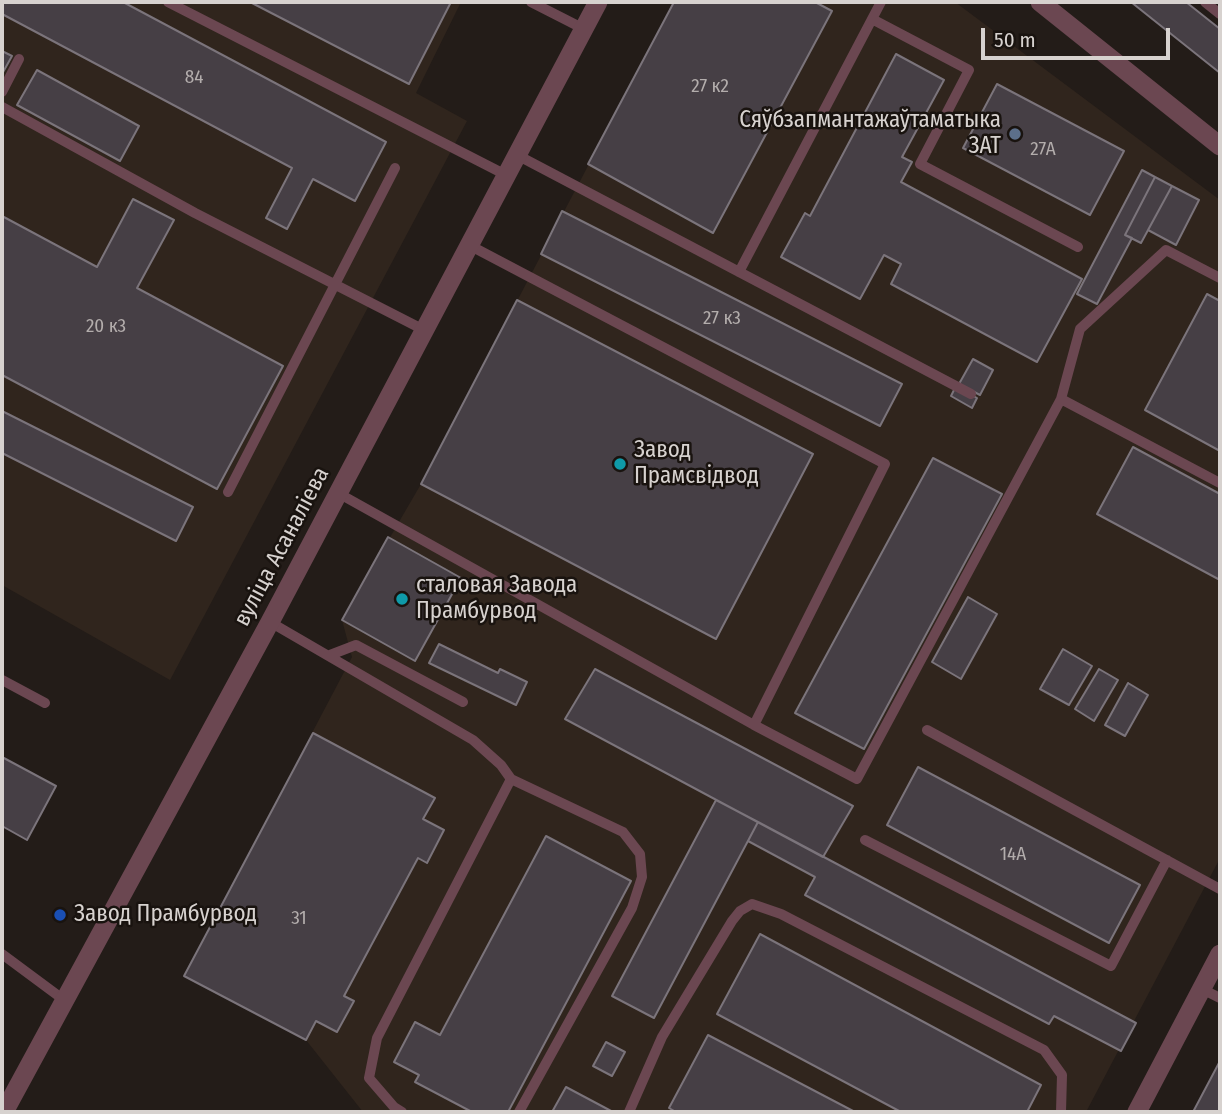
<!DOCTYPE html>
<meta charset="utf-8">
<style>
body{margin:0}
#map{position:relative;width:1222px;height:1114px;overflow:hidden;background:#231c18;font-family:"Fira Sans Condensed",sans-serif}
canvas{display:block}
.frame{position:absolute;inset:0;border:4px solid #d7d2cf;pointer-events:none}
.scale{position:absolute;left:981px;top:28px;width:189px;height:32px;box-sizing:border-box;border:4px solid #d7d2cf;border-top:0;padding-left:9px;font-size:21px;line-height:24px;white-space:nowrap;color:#d7d2cf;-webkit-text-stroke:5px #19130f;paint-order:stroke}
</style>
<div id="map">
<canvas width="1222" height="1114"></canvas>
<div class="frame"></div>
<div class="scale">50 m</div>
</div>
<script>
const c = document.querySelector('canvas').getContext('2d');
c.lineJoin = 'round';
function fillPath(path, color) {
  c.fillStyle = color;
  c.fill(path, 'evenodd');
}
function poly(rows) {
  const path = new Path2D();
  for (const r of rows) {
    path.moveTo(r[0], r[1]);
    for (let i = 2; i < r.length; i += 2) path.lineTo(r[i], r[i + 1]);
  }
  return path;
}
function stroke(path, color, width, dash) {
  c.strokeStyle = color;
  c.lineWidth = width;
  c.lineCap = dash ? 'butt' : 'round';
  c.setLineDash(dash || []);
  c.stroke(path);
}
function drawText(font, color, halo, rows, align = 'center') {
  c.font = font + ' "Fira Sans Condensed",sans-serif';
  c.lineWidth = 5;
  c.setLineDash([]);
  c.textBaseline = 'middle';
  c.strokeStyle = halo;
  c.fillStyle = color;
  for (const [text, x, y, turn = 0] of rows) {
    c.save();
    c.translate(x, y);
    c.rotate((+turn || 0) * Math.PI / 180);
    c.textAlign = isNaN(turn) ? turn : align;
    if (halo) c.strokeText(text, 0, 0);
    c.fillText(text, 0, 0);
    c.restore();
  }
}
const built = poly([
 [2,2,461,2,416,93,467,121,170,680,2,585],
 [674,2,955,2,1220,200,1220,858,1086,1112,363,1112,306,1040,184,976,352,657,342,620,421,484]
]);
const building = poly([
 [2,2,123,2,386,142,355,201,313,179,287,229,266,218,292,168,2,14,2,2],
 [250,2,451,2,409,84,250,2],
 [674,2,815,2,832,11,713,233,588,164,674,2],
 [1131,2,1186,2,1220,29,1220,73,1131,2],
 [2,51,12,56,2,74,2,51],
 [896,54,944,80,902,157,912,162,901,182,1082,279,1037,362,891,284,901,264,884,255,860,299,781,257,805,213,810,216,896,54],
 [37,70,139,126,120,161,17,105,37,70],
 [997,84,1124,151,1090,215,963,148,997,84],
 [1142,170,1155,177,1125,235,1132,238,1097,304,1077,294,1142,170],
 [1155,177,1172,186,1141,243,1125,235,1155,177],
 [1172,186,1199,200,1176,245,1148,230,1172,186],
 [133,199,174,220,137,288,283,366,217,489,2,375,2,216,97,267,133,199],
 [562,211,902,384,880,426,541,254,562,211],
 [1207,294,1220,301,1220,451,1145,410,1207,294],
 [517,300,813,454,716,639,421,484,517,300],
 [973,359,993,370,980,395,959,384,973,359],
 [956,386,977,398,972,408,951,396,956,386],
 [2,411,193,507,176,541,2,453,2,411],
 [1133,447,1220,494,1220,580,1097,514,1133,447],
 [933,458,1002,494,864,749,795,713,933,458],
 [388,537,461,578,415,661,342,620,388,537],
 [968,597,997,614,961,679,932,662,968,597],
 [439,644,498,673,500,669,527,682,516,705,429,663,439,644],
 [1063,649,1092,666,1069,705,1040,689,1063,649],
 [595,669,853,806,823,857,565,719,595,669],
 [1099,669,1118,680,1094,721,1075,709,1099,669],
 [1128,683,1148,695,1125,736,1105,725,1128,683],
 [313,733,435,798,423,819,444,830,427,863,418,858,344,996,354,1001,337,1032,316,1021,306,1040,184,976,313,733],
 [2,757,56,786,27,840,2,826,2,757],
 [918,767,1140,885,1109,943,887,825,918,767],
 [716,800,758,822,654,1018,612,996,716,800],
 [758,822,1136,1023,1121,1051,1054,1016,1049,1024,805,895,815,877,748,841,758,822],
 [546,836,631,881,508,1112,472,1112,415,1082,419,1075,394,1062,415,1022,440,1035,546,836],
 [760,934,1041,1085,1027,1112,901,1112,717,1014,760,934],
 [708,1035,855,1112,676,1112,669,1108,708,1035],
 [606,1042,625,1052,612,1076,593,1066,606,1042],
 [1220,1061,1220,1112,1193,1112,1220,1061],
 [566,1087,613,1112,552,1112,566,1087]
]);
const service = poly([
 [168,2,506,175],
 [531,2,584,29],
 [1205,2,1220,14],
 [872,19,969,70,920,164,1078,247],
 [2,92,19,59],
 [2,107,195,213,424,330],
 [517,155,971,394],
 [739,272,881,2],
 [1061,399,1080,329,1166,250,1220,278],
 [228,492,395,168],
 [338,493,754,725,885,464,469,245],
 [270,622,473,740,501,765,511,779,623,832,640,854,642,877,632,908,519,1112],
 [330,655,356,645,463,702],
 [2,680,45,703],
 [754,725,857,779,1061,399,1220,483],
 [927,730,1220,889],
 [865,840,1111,966,1167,860],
 [2,954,64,1000],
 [1202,989,1220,998],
 [402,1112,394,1107,369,1078,377,1038,511,779],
 [629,1112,662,1037,732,921,740,911,752,904,781,914,1044,1050,1062,1075,1061,1112]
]);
const minor = poly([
 [1137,1112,1220,954]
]);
const tertiary = poly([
 [1040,2,1220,146],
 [4,1112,270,622,598,2]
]);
const markers = [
 [1015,134,7,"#5c6f8a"],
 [620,464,7,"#0f9aa8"],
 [402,599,7,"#0f9aa8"],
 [60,915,7,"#1a4fb4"]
];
const numberNames = [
 ["84",194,78],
 ["27 к2",710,87],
 ["27А",1043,150],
 ["27 к3",722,319],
 ["20 к3",106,327],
 ["14А",1013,855],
 ["31",299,919]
];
const poiNames = [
 ["Сяўбзапмантажаўтаматыка",1001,121,"right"],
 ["ЗАТ",1001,147,"right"],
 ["Завод",634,451],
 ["Прамсвідвод",634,477],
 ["сталовая Завода",416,586],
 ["Прамбурвод",416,612],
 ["Завод Прамбурвод",74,915]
];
const streetNames = [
 ["вуліца Асаналіева",282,547,-62]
];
fillPath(built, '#30251d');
fillPath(building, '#463f45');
stroke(building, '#7b747b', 2);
stroke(service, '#6b4751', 10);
stroke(minor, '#6b4751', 19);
stroke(tertiary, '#6b4751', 19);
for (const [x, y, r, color] of markers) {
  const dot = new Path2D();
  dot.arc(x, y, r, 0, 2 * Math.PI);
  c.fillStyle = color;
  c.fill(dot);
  stroke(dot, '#19130f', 2.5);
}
drawText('19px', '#b3adac', null, numberNames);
drawText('23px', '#d7d2cf', '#19130f', poiNames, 'left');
drawText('23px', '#d7d2cf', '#19130f', streetNames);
</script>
